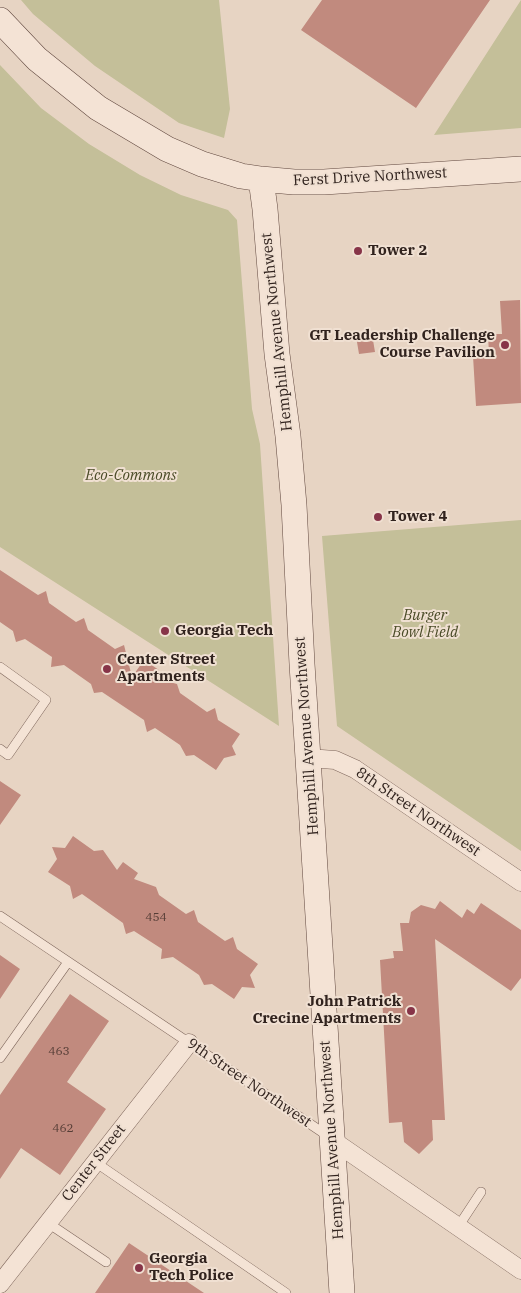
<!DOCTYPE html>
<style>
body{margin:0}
canvas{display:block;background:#e7d4c3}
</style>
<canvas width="521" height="1293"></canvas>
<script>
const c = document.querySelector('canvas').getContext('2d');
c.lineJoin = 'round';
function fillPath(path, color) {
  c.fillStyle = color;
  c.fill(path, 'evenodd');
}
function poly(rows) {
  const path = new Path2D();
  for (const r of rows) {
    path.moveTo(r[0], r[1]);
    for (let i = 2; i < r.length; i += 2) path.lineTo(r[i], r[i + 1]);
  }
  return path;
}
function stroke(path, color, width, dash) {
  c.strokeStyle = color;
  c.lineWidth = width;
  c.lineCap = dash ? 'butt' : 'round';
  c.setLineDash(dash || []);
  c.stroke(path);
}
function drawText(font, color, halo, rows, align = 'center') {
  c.font = font + ' "IBM Plex Serif",serif';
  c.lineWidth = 4;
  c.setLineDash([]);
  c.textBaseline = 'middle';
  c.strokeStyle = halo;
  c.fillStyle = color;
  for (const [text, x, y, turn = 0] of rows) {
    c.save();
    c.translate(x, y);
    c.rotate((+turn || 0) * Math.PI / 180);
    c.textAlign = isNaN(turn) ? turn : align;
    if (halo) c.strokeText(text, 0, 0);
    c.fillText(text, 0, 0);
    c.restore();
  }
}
const green = poly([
 [21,0,219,0,230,109,224,138,179,123,95,66,33,14],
 [521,0,521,128,434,135],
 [0,65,41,108,89,144,140,175,181,195,228,210,237,220,252,409,260,444,279,726,0,547],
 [521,520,521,851,337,726,322,536]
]);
const building = poly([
 [322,0,490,0,416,108,301,30],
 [520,300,521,403,476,406,473,356,489,355,488,334,502,334,500,301],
 [372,334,375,352,359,354,356,336],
 [0,570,38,595,46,591,49,603,76,622,84,618,88,630,115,649,124,645,132,677,144,660,159,670,154,678,177,684,180,693,207,712,215,708,218,720,240,734,232,746,236,755,224,758,216,770,194,755,186,756,180,745,155,728,147,732,144,720,102,692,94,693,91,684,64,665,51,667,52,657,25,639,16,642,13,631,0,622],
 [0,781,21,795,0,825],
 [73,836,94,851,103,850,117,870,123,862,138,873,134,879,156,887,159,895,186,914,194,910,198,922,225,941,233,937,237,949,258,964,250,975,255,988,242,987,234,999,212,984,204,985,199,975,173,957,161,959,162,949,134,931,126,934,123,923,82,894,73,899,70,886,48,872,57,859,52,847,65,848],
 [440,901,462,918,467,909,474,914,481,903,521,930,521,978,511,991,435,939,445,1120,432,1120,433,1140,419,1154,404,1142,402,1122,389,1123,380,960,394,958,393,951,403,951,400,923,409,923,411,912,421,905,435,909],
 [0,955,20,969,0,999],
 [70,994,109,1021,67,1082,106,1109,60,1175,21,1148,0,1179,0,1095],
 [129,1243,204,1293,95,1293]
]);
const lane = poly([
 [0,667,46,700,8,755,0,749],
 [0,916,328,1136],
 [0,1058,68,962],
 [95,1162,286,1293],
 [48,1223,106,1262],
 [458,1227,481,1192]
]);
const street = poly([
 [308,758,335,760,355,769,521,882],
 [332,1140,521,1270],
 [0,1284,189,1043]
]);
const secondary = poly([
 [0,20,37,59,98,108,167,149,202,164,241,176,261,179,294,182,324,182,521,169],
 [261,179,265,209,277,354,288,436,294,505,302,664,342,1293]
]);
const markers = [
 [358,251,5,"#873448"],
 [505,345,5,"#873448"],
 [378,517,5,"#873448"],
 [165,631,5,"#873448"],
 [107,669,5,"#873448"],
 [411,1011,5,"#873448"],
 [139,1268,5,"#873448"]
];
const numberNames = [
 ["454",156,918],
 ["463",59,1052],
 ["462",63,1129]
];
const streetNames = [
 ["Ferst Drive Northwest",370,177,-3],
 ["Hemphill Avenue Northwest",277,332,-96],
 ["Hemphill Avenue Northwest",307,736,-94],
 ["8th Street Northwest",418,812,34],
 ["9th Street Northwest",249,1083,34],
 ["Hemphill Avenue Northwest",332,1140,-94],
 ["Center Street",94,1163,-52]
];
const poiNames = [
 ["Tower 2",368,251],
 ["GT Leadership Challenge",495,336,"right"],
 ["Course Pavilion",495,353,"right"],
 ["Tower 4",388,517],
 ["Georgia Tech",175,631],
 ["Center Street",117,660],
 ["Apartments",117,677],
 ["John Patrick",401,1002,"right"],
 ["Crecine Apartments",401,1019,"right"],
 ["Georgia",149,1259],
 ["Tech Police",149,1276]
];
const parkNames = [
 ["Eco-Commons",131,476],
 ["Burger",425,616],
 ["Bowl Field",425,633]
];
fillPath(green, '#c4bf99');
fillPath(building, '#c18a7e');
stroke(lane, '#7f675c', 10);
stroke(street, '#7f675c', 19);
stroke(secondary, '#61483f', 26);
stroke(lane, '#f4e3d5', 9);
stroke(street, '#f4e3d5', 18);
stroke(secondary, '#f4e3d5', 25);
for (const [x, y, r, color] of markers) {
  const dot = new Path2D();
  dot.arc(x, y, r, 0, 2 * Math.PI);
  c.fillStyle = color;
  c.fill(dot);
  stroke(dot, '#f0e0d2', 2);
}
drawText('12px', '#553d36', null, numberNames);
drawText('15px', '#31231e', '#f0e0d2', streetNames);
drawText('bold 15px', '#31231e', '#f0e0d2', poiNames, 'left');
drawText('italic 15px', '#4a4b27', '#f0e0d2', parkNames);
</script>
